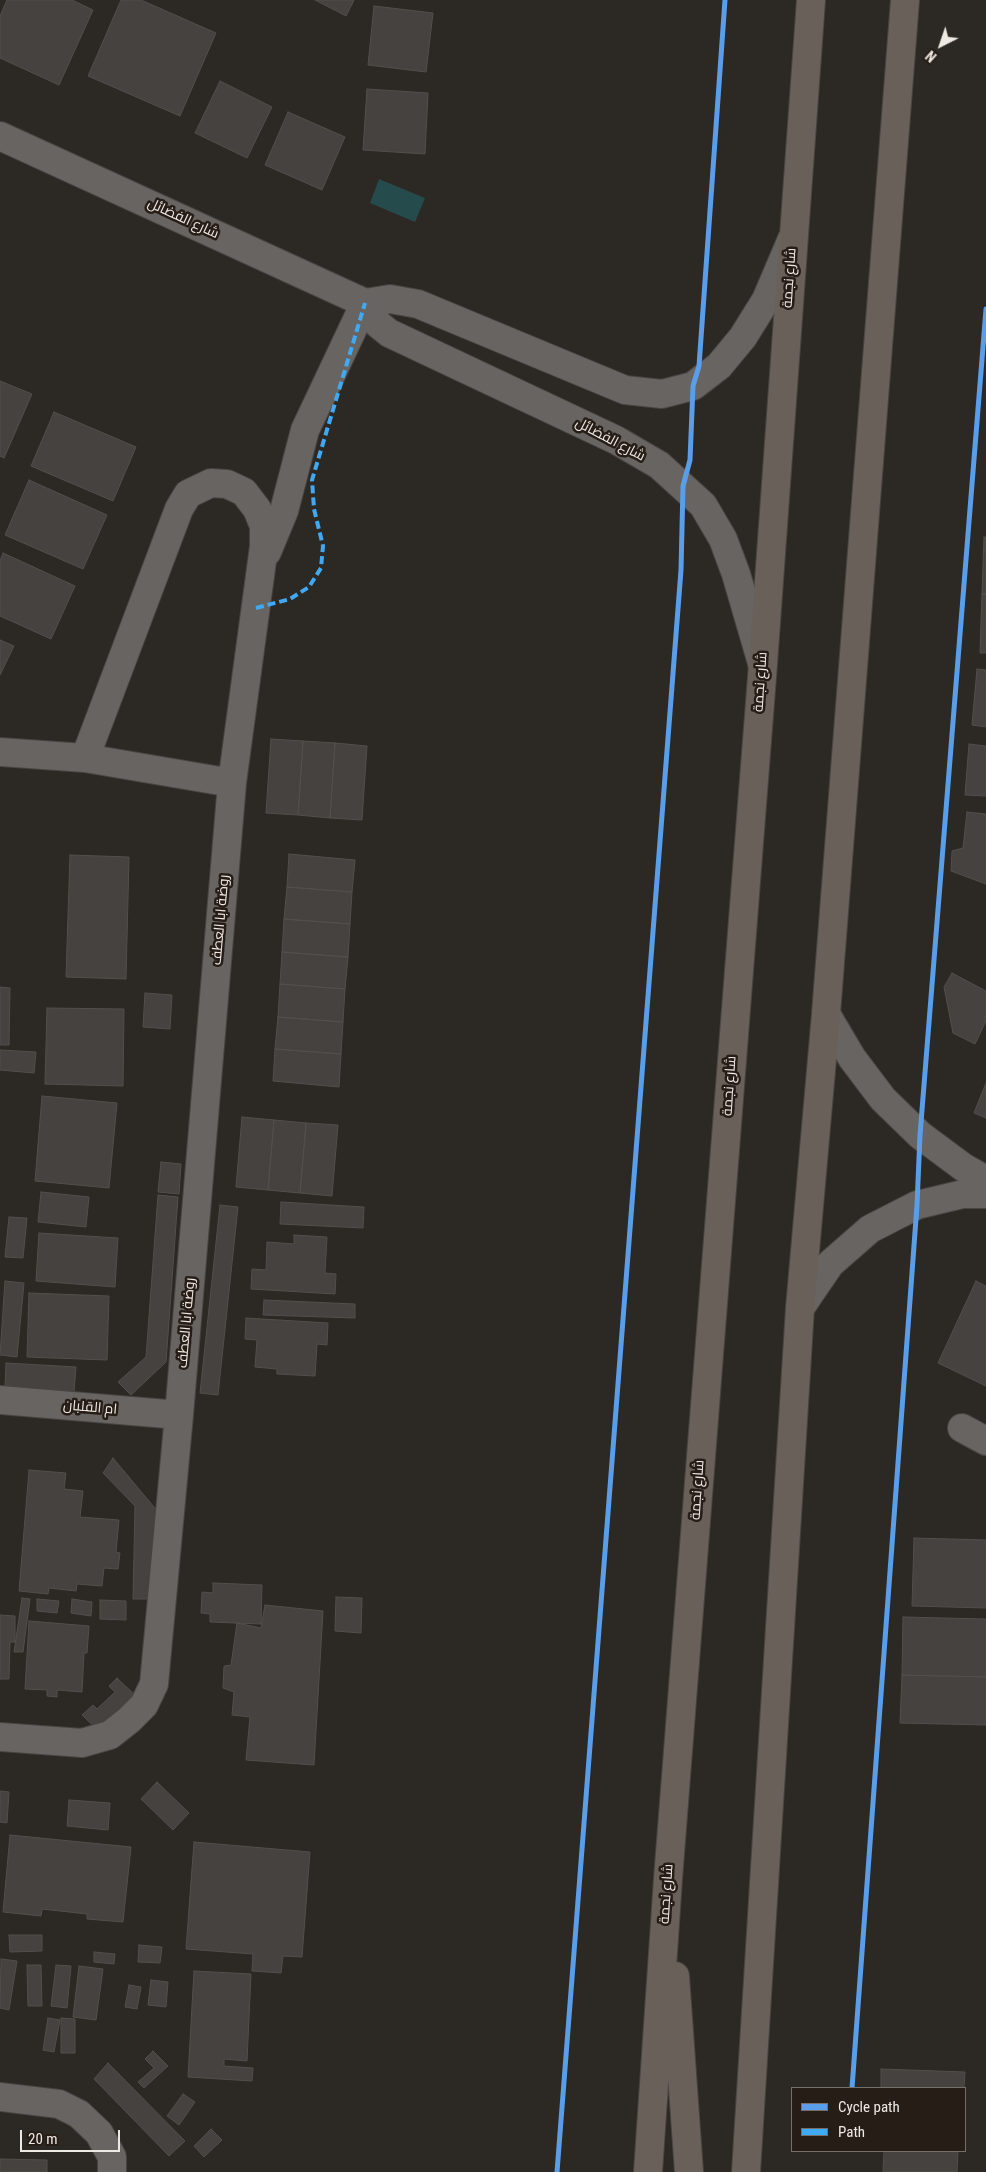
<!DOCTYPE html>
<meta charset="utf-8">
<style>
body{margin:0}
#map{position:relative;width:986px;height:2172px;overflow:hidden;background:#2c2824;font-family:"Roboto Condensed",sans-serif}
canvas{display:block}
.legend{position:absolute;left:791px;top:2087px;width:175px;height:65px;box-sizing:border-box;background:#261e16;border:1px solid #766f68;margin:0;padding:6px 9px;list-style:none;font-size:15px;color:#efe9e4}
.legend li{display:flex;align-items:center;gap:10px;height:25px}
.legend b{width:25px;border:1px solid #766f68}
.north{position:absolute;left:916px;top:20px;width:50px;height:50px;-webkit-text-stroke:4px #261e16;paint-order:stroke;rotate:221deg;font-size:14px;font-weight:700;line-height:20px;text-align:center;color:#efe9e4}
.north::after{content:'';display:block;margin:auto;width:18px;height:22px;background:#efe9e4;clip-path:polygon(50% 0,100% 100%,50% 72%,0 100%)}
.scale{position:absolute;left:20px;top:2130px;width:100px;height:22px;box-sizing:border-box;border:2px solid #efe9e4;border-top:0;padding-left:6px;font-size:15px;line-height:18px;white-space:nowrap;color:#efe9e4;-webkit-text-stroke:4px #261e16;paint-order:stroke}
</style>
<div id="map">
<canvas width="986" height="2172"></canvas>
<ul class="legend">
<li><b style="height:6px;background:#5a9eea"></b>Cycle path</li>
<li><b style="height:6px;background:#3fa9f5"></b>Path</li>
</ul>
<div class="north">N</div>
<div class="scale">20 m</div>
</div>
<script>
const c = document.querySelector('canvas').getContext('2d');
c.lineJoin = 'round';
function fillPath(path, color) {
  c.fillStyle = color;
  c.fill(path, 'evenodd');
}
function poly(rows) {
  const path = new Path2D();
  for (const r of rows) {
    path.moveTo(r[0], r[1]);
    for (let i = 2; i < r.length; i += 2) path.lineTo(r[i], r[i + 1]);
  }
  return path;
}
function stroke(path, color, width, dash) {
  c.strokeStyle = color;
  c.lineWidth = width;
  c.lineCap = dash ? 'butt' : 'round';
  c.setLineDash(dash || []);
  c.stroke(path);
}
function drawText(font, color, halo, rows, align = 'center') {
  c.font = font + ' "Roboto Condensed",Cairo,sans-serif';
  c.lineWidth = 5;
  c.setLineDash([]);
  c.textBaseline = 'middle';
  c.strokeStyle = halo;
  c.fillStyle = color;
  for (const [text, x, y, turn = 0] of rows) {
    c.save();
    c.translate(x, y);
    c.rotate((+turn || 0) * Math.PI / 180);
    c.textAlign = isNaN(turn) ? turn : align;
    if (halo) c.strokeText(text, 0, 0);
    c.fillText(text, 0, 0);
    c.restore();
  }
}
const water = poly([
 [379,179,425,198,415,222,370,203]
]);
const building = poly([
 [7,0,72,0,93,10,59,85,0,58,0,16,7,0],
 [121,0,141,0,216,33,180,116,88,76,121,0],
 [315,0,354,0,346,16,315,0],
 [374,6,433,13,426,72,368,65,374,6],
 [220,81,272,107,247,158,195,133,220,81],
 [367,89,428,93,425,154,363,150,367,89],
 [288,112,345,137,322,190,265,165,288,112],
 [0,381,32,394,4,458,0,456,0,381],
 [54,412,136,447,113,501,31,466,54,412],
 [29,480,107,515,83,569,5,535,29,480],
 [984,537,986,537,986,594,982,594,984,537],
 [3,553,75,586,51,639,0,616,0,561,3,553],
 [982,594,986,594,986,653,980,653,982,594],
 [0,640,14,646,0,675,0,640],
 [977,669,986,670,986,727,972,725,977,669],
 [271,739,303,741,298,815,266,813,271,739],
 [303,741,335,743,330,818,298,815,303,741],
 [335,743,367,746,362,820,330,818,335,743],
 [969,744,986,746,986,796,965,795,969,744],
 [967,812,986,814,986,884,951,871,952,851,963,848,967,812],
 [289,854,355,860,352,892,287,887,289,854],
 [70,855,129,857,126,979,66,977,70,855],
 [287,887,352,892,350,924,284,919,287,887],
 [284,919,350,924,348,957,282,952,284,919],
 [282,952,348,957,345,989,280,984,282,952],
 [952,973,986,991,986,1021,975,1044,953,1033,944,987,952,973],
 [280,984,345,989,343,1022,278,1017,280,984],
 [0,987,10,988,9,1045,0,1045,0,987],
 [145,993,172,995,170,1029,143,1027,145,993],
 [47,1008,124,1009,123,1086,45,1084,47,1008],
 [278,1017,343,1022,341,1054,275,1049,278,1017],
 [275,1049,341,1054,339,1087,273,1081,275,1049],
 [0,1050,36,1052,34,1073,0,1070,0,1050],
 [986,1083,986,1118,974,1113,986,1083],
 [42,1096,117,1103,109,1188,35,1181,42,1096],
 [242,1117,274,1120,268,1190,236,1187,242,1117],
 [274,1120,306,1123,300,1193,268,1190,274,1120],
 [306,1123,338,1125,332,1196,300,1193,306,1123],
 [161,1162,181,1164,179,1194,158,1192,161,1162],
 [41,1192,89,1197,86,1227,38,1222,41,1192],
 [158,1195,178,1197,166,1362,131,1395,118,1382,146,1357,158,1195],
 [281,1202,364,1207,363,1228,280,1224,281,1202],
 [220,1205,238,1207,218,1395,200,1393,220,1205],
 [9,1217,27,1218,23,1258,5,1257,9,1217],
 [39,1233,118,1238,115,1287,36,1281,39,1233],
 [294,1235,327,1237,325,1273,336,1274,335,1294,251,1289,252,1269,266,1270,267,1242,294,1244,294,1235],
 [5,1281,24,1283,17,1357,0,1355,5,1281],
 [976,1281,986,1286,986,1386,938,1363,976,1281],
 [29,1293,109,1296,107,1360,27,1357,29,1293],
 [264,1300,355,1304,355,1318,263,1315,264,1300],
 [246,1318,328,1323,327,1345,317,1344,315,1376,277,1374,277,1369,255,1367,257,1340,245,1339,246,1318],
 [6,1363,76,1367,74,1392,5,1387,6,1363],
 [113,1458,159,1513,151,1599,133,1599,135,1506,103,1473,113,1458],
 [29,1470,66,1473,64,1489,83,1491,80,1517,119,1520,116,1552,120,1553,118,1569,104,1568,102,1586,77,1584,76,1591,49,1588,48,1594,19,1591,29,1470],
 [914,1538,986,1540,986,1608,912,1606,914,1538],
 [213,1583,262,1585,261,1624,210,1622,210,1614,201,1613,202,1592,213,1593,213,1583],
 [336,1597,362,1598,361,1633,335,1631,336,1597],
 [22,1598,30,1599,23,1652,14,1652,22,1598],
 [37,1599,59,1601,57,1613,37,1611,37,1599],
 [72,1599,92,1602,91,1616,71,1613,72,1599],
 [100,1600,126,1601,126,1620,100,1619,100,1600],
 [265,1605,323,1611,314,1765,246,1760,250,1717,232,1715,234,1692,223,1688,224,1666,231,1665,237,1623,261,1628,265,1605],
 [0,1615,15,1616,15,1642,10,1642,9,1679,0,1679,0,1615],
 [903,1617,986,1619,986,1677,902,1675,903,1617],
 [29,1621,89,1626,87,1653,84,1653,82,1692,57,1690,57,1697,47,1696,47,1690,25,1689,29,1621],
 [902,1675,986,1677,986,1725,900,1723,902,1675],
 [117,1678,138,1698,103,1735,82,1715,93,1705,97,1709,115,1692,109,1686,117,1678],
 [157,1782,189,1813,173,1830,141,1799,157,1782],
 [0,1791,9,1792,7,1823,0,1822,0,1791],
 [69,1800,110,1803,108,1830,67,1826,69,1800],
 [10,1835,131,1847,123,1922,87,1919,87,1914,42,1909,41,1916,3,1912,10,1835],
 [194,1842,310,1852,302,1957,283,1956,281,1973,252,1971,253,1954,186,1949,194,1842],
 [9,1935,42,1935,42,1951,10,1952,9,1935],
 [139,1945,162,1947,160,1963,138,1962,139,1945],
 [94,1952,115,1954,114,1964,94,1962,94,1952],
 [1,1959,17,1961,9,2010,0,2008,1,1959],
 [27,1965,41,1965,42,2006,28,2006,27,1965],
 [56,1965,71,1966,67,2008,51,2006,56,1965],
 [79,1966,103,1969,96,2020,73,2017,79,1966],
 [194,1971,251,1974,247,2061,224,2059,224,2066,253,2068,252,2081,188,2077,194,1971],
 [151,1980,168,1982,166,2007,148,2005,151,1980],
 [129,1985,141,1987,137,2009,125,2007,129,1985],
 [48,2018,60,2020,54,2052,43,2050,48,2018],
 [61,2018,75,2019,75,2053,61,2053,61,2018],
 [153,2051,168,2066,144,2088,138,2082,154,2068,145,2059,153,2051],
 [108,2063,185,2141,169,2156,94,2079,108,2063],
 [881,2069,965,2072,964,2088,881,2088,881,2069],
 [183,2094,195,2102,179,2125,167,2116,183,2094],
 [211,2129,222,2140,204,2157,194,2146,211,2129],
 [884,2151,958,2151,957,2172,883,2172,884,2151],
 [0,2159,47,2160,47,2172,0,2172,0,2159]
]);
const street = poly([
 [267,552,284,511,305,430,365,303],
 [0,752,85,758,232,783],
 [826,1014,852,1058,883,1099,920,1135,963,1167,986,1180],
 [800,1308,830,1264,870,1229,917,1205,963,1194,986,1194],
 [0,1400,179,1415],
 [962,1428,986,1441],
 [0,1737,82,1743,110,1735,129,1720,144,1705,154,1684,179,1415,232,783,264,546,264,526,257,509,244,492,227,484,211,483,188,494,179,509,85,758],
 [0,2097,59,2104,79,2114,99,2133,112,2157,112,2172]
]);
const secondary = poly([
 [0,136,365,303,378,324,389,333,616,440,659,465,703,505,723,539,736,574,762,663],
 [365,303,390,299,418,304,625,390,662,394,693,386,719,366,743,337,766,300,792,239]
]);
const primary = poly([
 [675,1976,689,2172],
 [648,2172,668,1879,763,664,811,0],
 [746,2172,800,1308,826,1014,905,0]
]);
const quiet = poly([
 [256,608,290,599,309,587,321,568,323,546,314,509,312,480,365,303]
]);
const cycleway = poly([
 [852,2088,917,1205,920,1135,986,309],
 [557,2172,681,570,683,486,690,460,693,386,699,366,725,0]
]);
const streetNames = [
 ["شارع الفضائل",183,219,25],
 ["شارع نجمة",790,278,-86],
 ["شارع الفضائل",610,440,28],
 ["شارع نجمة",761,682,-86],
 ["روضة ابا العطف",221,920,-85],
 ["شارع نجمة",730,1086,-86],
 ["روضة ابا العطف",187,1323,-85],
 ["ام القلبان",90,1408,5],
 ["شارع نجمة",698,1490,-86],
 ["شارع نجمة",667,1894,-86]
];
fillPath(water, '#264b4d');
fillPath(building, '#45423f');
stroke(building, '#534f4b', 1);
stroke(street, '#484441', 30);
stroke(secondary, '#484441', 30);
stroke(primary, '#484441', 30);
stroke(street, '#686461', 28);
stroke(secondary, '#686461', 28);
stroke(primary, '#6a605a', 28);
stroke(quiet, '#3fa9f5', 4, [8, 4]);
stroke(cycleway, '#5a9eea', 5);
drawText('14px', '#efe9e4', '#261e16', streetNames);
</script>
